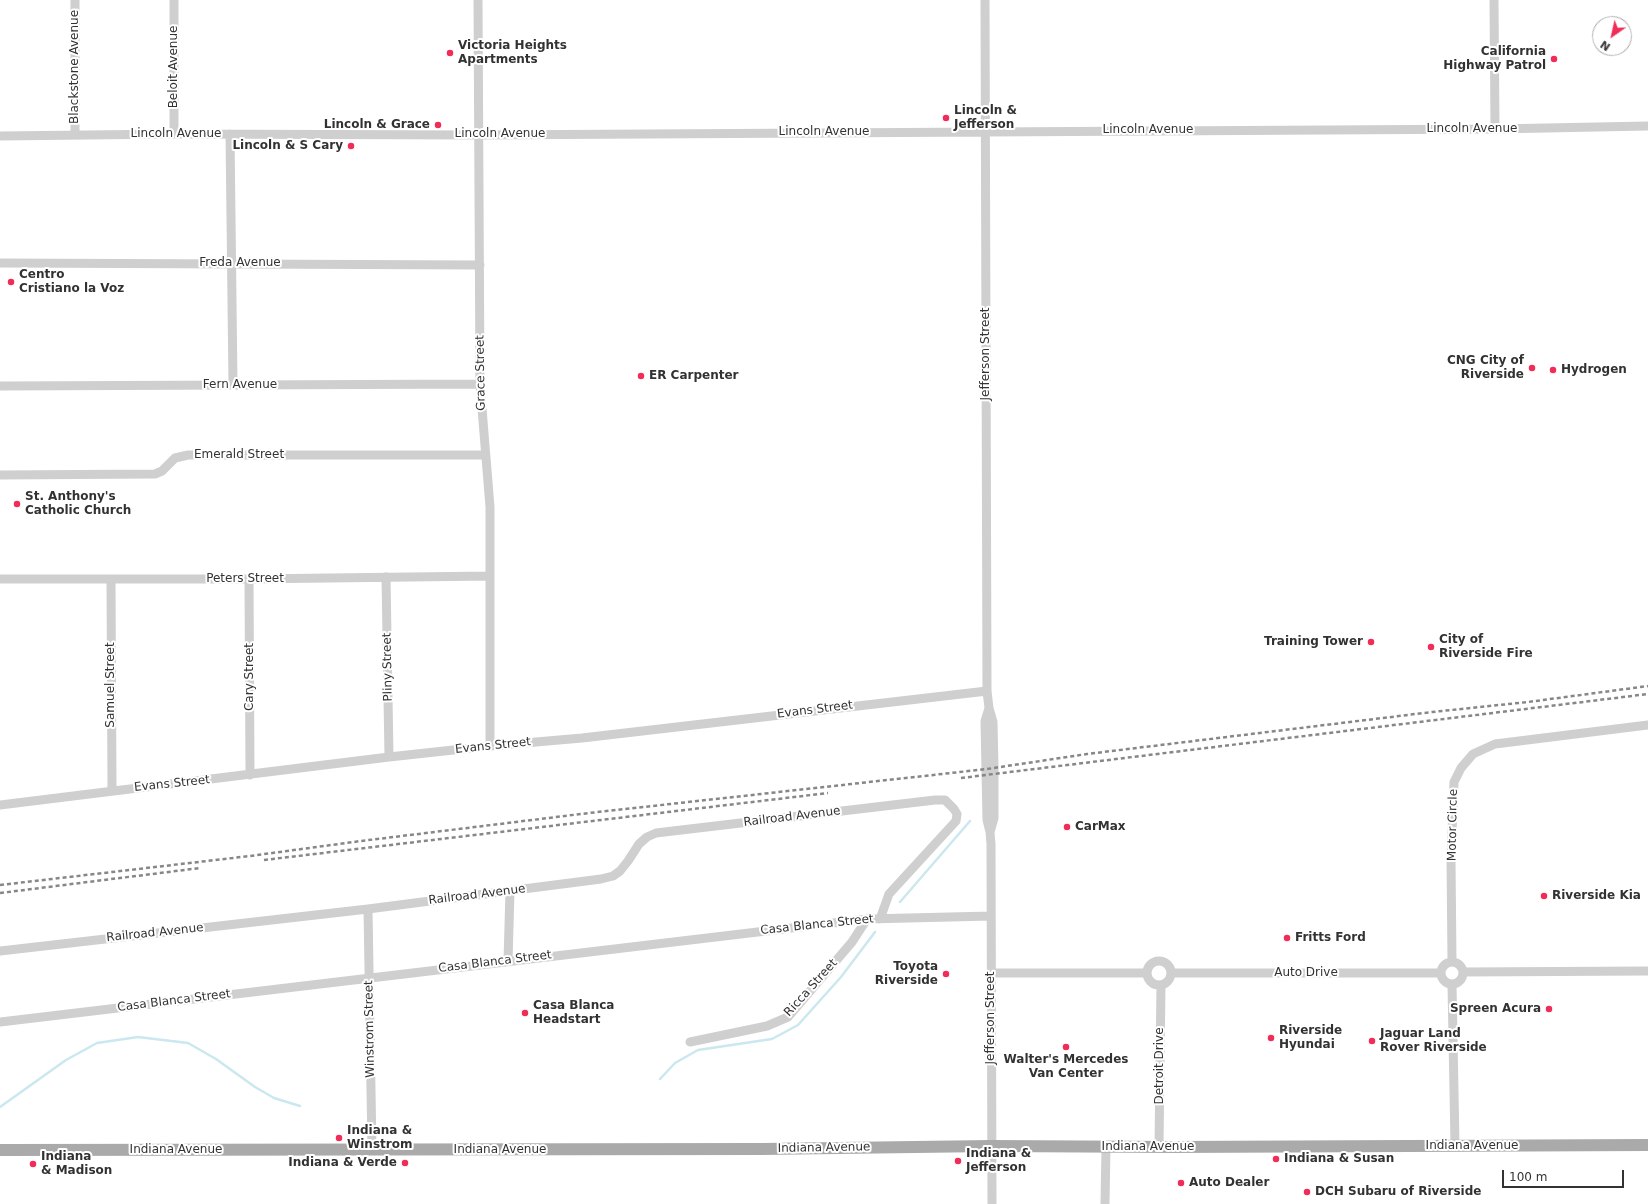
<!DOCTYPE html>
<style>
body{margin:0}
#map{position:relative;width:1648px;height:1204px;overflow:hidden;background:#fff;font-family:"DejaVu Sans",sans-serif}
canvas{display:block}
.north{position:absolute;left:1592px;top:16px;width:40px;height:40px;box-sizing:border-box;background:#fff;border:1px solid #adadad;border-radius:50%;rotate:214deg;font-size:11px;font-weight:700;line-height:16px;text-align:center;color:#323232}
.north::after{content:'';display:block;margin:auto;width:14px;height:18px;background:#f02d59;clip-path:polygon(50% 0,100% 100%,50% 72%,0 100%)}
.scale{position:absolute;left:1502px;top:1170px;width:122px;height:18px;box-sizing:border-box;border:2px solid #323232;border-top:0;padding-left:5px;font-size:12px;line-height:14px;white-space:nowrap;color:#323232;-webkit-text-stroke:3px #fff;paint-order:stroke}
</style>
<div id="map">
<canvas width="1648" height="1204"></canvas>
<div class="north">N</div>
<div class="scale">100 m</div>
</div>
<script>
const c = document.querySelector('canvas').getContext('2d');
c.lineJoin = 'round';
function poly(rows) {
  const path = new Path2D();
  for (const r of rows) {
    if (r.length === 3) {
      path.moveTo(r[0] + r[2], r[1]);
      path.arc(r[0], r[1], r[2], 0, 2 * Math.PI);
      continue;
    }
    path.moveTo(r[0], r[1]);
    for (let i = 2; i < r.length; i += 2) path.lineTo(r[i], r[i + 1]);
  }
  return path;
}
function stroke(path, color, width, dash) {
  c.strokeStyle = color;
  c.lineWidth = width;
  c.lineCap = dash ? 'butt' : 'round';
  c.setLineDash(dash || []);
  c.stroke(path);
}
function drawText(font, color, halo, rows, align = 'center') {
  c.font = font + ' "DejaVu Sans",sans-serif';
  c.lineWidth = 4;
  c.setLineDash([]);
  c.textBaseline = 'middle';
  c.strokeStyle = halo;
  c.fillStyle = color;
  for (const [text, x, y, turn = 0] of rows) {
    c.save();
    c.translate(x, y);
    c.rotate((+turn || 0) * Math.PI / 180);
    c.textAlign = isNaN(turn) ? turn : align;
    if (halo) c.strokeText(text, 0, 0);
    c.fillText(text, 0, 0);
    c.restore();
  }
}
const stream = poly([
 [900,902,970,821],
 [660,1079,675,1063,698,1050,772,1039,798,1025,841,977,875,932],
 [0,1107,66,1060,97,1043,138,1037,188,1043,216,1059,255,1087,274,1098,300,1106]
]);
const minor = poly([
 [75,0,75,135],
 [478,0,480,384,490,507,490,746],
 [985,0,987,691,989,708,993,722,994,768,994,818,990,832],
 [1494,0,1495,129],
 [174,134,174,0],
 [230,134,233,385],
 [0,136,174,134,478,135,1495,129,1648,126],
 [0,263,480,265],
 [0,386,480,384],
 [0,475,155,474,162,471,175,458,188,455,485,455],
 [386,577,389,757],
 [0,579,249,579,490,576],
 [111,579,112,791],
 [249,579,250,775],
 [989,708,985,721,987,820,990,832,991,844,992,1204],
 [0,805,389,757,490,746,582,738,987,691],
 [368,909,372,1150],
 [0,951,368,909,601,879,613,876,620,871,628,861,639,844,647,837,656,833,935,800,945,800,954,809,957,814,956,821,889,894,880,919],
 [1159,973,12],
 [508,961,510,891],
 [1452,973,11],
 [1452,962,1451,859,1454,782,1461,768,1473,754,1495,744,1648,725],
 [1464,972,1648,971],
 [991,973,1147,973],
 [1172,973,1441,973],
 [1452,985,1455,1145],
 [0,1022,867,919,991,916],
 [690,1042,767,1026,788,1017,852,942,867,919],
 [1159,1147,1161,985],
 [1105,1204,1106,1147]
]);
const major = poly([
 [0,1150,762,1149,991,1146,1173,1147,1648,1145]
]);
const rail = poly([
 [961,778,1648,694],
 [264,860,828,793],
 [0,885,250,856,361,841,589,813,987,769,1087,754,1432,712,1528,702,1648,686],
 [0,893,200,868]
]);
const markers = [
 [450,53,4,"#f02d59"],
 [1554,59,4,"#f02d59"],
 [946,118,4,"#f02d59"],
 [438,125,4,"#f02d59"],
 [351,146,4,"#f02d59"],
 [11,282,4,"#f02d59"],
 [1532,368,4,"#f02d59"],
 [1553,370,4,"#f02d59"],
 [641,376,4,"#f02d59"],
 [17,504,4,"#f02d59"],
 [1371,642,4,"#f02d59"],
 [1431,647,4,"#f02d59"],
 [1067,827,4,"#f02d59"],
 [1544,896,4,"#f02d59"],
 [1287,938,4,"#f02d59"],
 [946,974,4,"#f02d59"],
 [1549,1009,4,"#f02d59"],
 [525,1013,4,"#f02d59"],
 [1271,1038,4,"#f02d59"],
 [1372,1041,4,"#f02d59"],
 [1066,1047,4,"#f02d59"],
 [339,1138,4,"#f02d59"],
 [1276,1159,4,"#f02d59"],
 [958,1161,4,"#f02d59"],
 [405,1163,4,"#f02d59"],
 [33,1164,4,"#f02d59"],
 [1181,1183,4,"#f02d59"],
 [1307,1192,4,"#f02d59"]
];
const poiNames = [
 ["Victoria Heights",458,46],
 ["Apartments",458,60],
 ["California",1546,52,"right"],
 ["Highway Patrol",1546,66,"right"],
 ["Lincoln &",954,111],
 ["Jefferson",954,125],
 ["Lincoln & Grace",430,125,"right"],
 ["Lincoln & S Cary",343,146,"right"],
 ["Centro",19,275],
 ["Cristiano la Voz",19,289],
 ["CNG City of",1524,361,"right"],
 ["Riverside",1524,375,"right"],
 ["Hydrogen",1561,370],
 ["ER Carpenter",649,376],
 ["St. Anthony's",25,497],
 ["Catholic Church",25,511],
 ["City of",1439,640],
 ["Riverside Fire",1439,654],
 ["Training Tower",1363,642,"right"],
 ["CarMax",1075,827],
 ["Riverside Kia",1552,896],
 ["Fritts Ford",1295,938],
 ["Toyota",938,967,"right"],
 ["Riverside",938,981,"right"],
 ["Casa Blanca",533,1006],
 ["Headstart",533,1020],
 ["Spreen Acura",1541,1009,"right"],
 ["Riverside",1279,1031],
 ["Hyundai",1279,1045],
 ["Jaguar Land",1380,1034],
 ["Rover Riverside",1380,1048],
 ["Walter's Mercedes",1066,1060,"center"],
 ["Van Center",1066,1074,"center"],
 ["Indiana &",347,1131],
 ["Winstrom",347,1145],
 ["Indiana &",966,1154],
 ["Jefferson",966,1168],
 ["Indiana",41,1157],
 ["& Madison",41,1171],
 ["Indiana & Susan",1284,1159],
 ["Indiana & Verde",397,1163,"right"],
 ["Auto Dealer",1189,1183],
 ["DCH Subaru of Riverside",1315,1192]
];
const streetNames = [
 ["Blackstone Avenue",75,67,-90],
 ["Beloit Avenue",174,67,-90],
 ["Lincoln Avenue",1472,129],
 ["Lincoln Avenue",1148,130],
 ["Lincoln Avenue",824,132],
 ["Lincoln Avenue",176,134],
 ["Lincoln Avenue",500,134],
 ["Freda Avenue",240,263],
 ["Jefferson Street",986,354,-90],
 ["Grace Street",481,373,-91],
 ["Fern Avenue",240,385],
 ["Emerald Street",239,455],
 ["Peters Street",245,579],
 ["Pliny Street",388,667,-91],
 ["Cary Street",250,677,-90],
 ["Samuel Street",111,685,-90],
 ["Evans Street",815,710,-7],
 ["Evans Street",493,746,-6],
 ["Evans Street",172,784,-6],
 ["Railroad Avenue",792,817,-7],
 ["Motor Circle",1453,825,-89],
 ["Railroad Avenue",477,895,-7],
 ["Casa Blanca Street",817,925,-6],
 ["Railroad Avenue",155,933,-6],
 ["Casa Blanca Street",495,962,-7],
 ["Auto Drive",1306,973],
 ["Ricca Street",811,988,-48],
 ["Casa Blanca Street",174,1001,-7],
 ["Jefferson Street",991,1018,-90],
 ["Winstrom Street",370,1029,-91],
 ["Detroit Drive",1160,1066,-90],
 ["Indiana Avenue",1472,1146],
 ["Indiana Avenue",1148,1147],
 ["Indiana Avenue",824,1148,-1],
 ["Indiana Avenue",176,1150],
 ["Indiana Avenue",500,1150]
];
stroke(stream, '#cbe7ef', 2.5);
stroke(minor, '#cfcfcf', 9);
stroke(major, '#aaa', 12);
stroke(rail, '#878787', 2.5, [4, 3]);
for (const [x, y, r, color] of markers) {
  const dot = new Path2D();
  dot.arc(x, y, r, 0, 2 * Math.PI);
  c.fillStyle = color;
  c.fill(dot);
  stroke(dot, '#fff', 1.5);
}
drawText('bold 12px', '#323232', '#fff', poiNames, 'left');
drawText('12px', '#323232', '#fff', streetNames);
</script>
